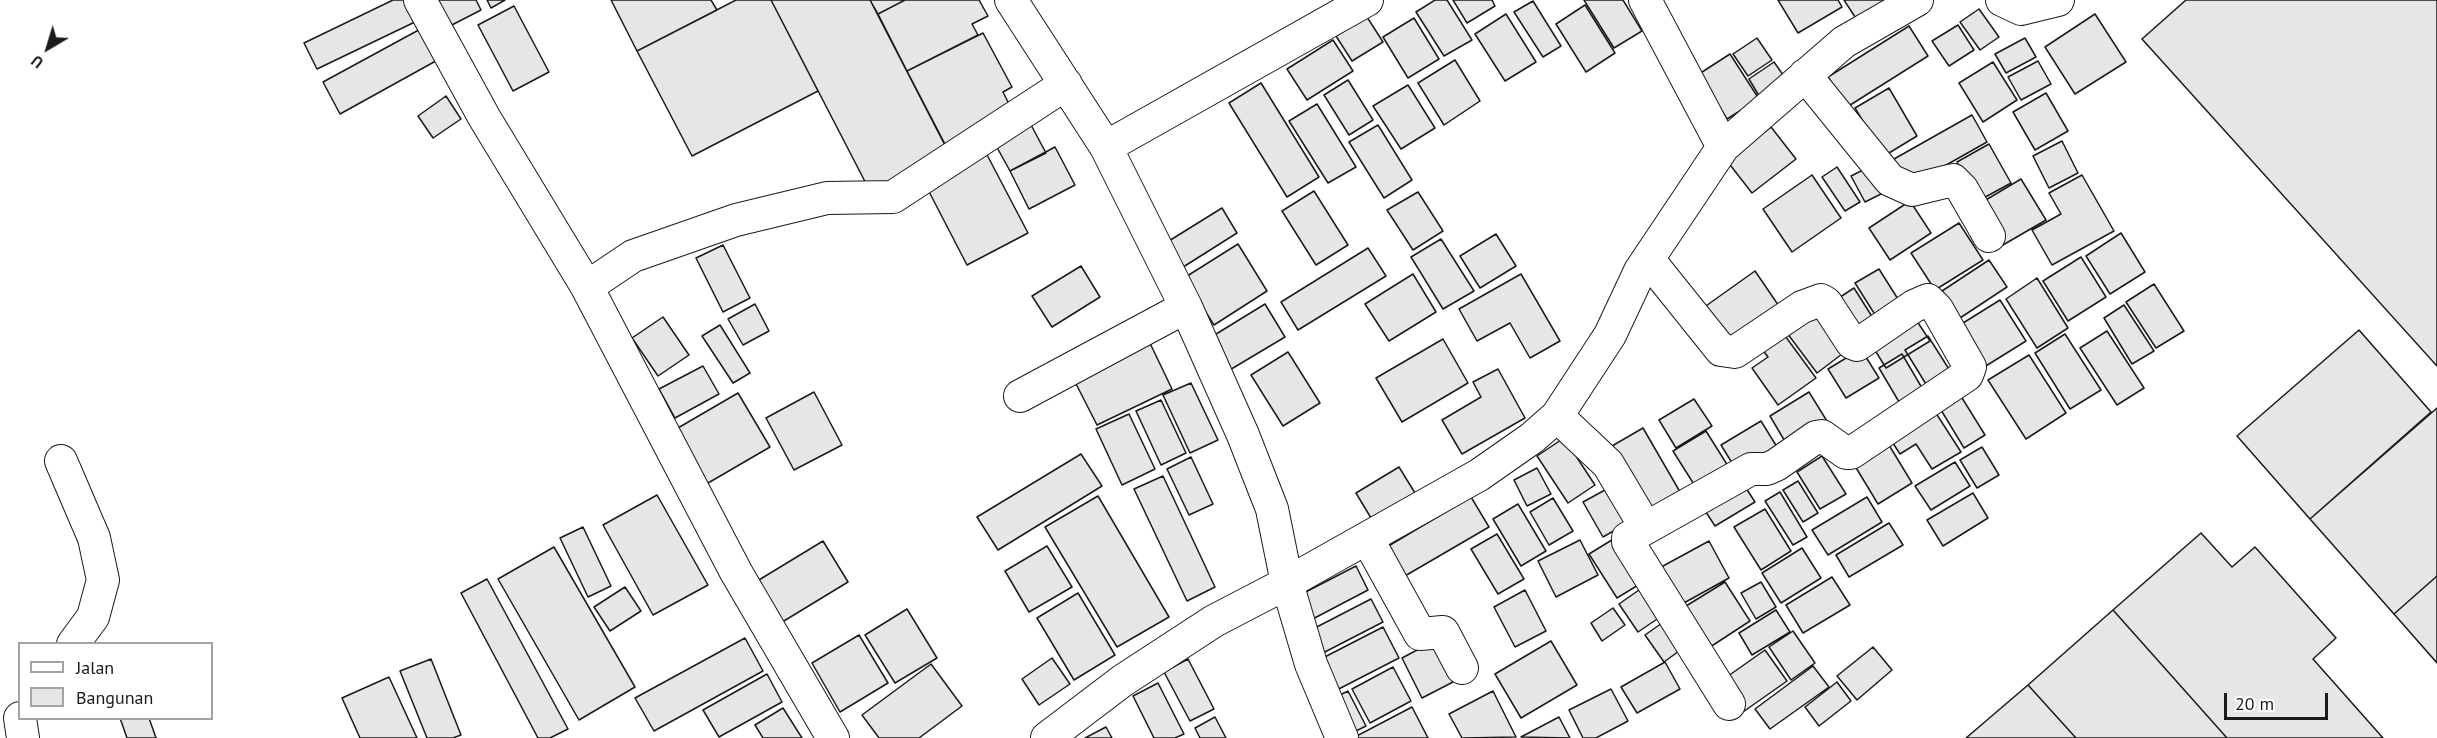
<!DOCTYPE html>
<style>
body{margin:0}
#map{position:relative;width:2437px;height:738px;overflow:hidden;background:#fff;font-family:"PT Sans",sans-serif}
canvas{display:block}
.legend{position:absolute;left:18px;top:642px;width:195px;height:78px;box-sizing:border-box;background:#fff;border:2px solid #a3a3a3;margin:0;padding:8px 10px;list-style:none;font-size:18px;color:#1a1a1a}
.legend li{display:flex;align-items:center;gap:12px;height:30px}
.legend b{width:30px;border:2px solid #a3a3a3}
.north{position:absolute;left:18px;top:18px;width:60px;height:60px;-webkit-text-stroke:4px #fff;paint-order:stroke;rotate:218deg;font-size:16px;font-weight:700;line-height:24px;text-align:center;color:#1a1a1a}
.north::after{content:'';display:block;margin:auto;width:21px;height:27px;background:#1a1a1a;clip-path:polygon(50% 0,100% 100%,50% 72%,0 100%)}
.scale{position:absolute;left:2224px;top:693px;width:104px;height:27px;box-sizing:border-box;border:3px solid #1a1a1a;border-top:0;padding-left:8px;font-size:18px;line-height:21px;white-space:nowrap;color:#1a1a1a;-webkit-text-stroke:4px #fff;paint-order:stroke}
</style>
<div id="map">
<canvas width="2437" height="738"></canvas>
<ul class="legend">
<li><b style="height:8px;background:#fff"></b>Jalan</li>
<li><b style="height:16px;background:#e6e6e6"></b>Bangunan</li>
</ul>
<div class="north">U</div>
<div class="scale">20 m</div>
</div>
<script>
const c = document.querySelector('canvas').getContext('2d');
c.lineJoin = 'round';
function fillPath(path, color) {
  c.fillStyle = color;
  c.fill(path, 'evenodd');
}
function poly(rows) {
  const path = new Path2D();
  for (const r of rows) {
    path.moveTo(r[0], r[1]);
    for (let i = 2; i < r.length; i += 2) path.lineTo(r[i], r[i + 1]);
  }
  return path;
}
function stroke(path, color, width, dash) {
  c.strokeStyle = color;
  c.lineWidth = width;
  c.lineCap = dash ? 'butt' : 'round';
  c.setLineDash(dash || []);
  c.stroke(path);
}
const building = poly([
 [393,0,407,0,417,21,317,69,304,43,393,0],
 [437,0,476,0,481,10,448,27,437,0],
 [487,0,505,0,491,8,487,0],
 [611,0,711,0,717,10,637,51,611,0],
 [736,0,771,0,818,91,692,156,637,51,736,0],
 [771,0,870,0,951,157,873,197,771,0],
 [870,0,905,0,878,14,870,0],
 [905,0,979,0,988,16,972,24,978,35,907,71,878,14,905,0],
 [1435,0,1447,0,1472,40,1444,56,1416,12,1435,0],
 [1453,0,1492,0,1495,6,1467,23,1453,0],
 [1584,0,1623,0,1642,31,1614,48,1584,0],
 [1778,0,1838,0,1842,7,1798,33,1778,0],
 [1844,0,1886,0,1857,20,1844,0],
 [2186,0,2437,0,2437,366,2142,39,2186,0],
 [1533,1,1561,46,1543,57,1514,12,1533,1],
 [1585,5,1615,53,1586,72,1556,24,1585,5],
 [514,6,549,72,513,91,478,25,514,6],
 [1979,9,1999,37,1980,50,1960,22,1979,9],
 [1506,14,1536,62,1505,81,1475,34,1506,14],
 [2095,14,2126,62,2075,94,2045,47,2095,14],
 [1367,17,1383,42,1352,61,1336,36,1367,17],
 [1414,18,1439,59,1408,78,1383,37,1414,18],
 [1958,25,1974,50,1949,66,1932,41,1958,25],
 [426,26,443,57,340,114,323,82,426,26],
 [1909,26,1928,56,1847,107,1828,77,1909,26],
 [983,33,1012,87,1003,92,1013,112,946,146,907,71,983,33],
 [1757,38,1772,60,1748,76,1733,54,1757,38],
 [2025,38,2036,57,2006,73,1995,54,2025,38],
 [1333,40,1353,71,1307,100,1287,69,1333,40],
 [1730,54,1759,99,1727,119,1699,74,1730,54],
 [1455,60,1480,101,1444,125,1418,83,1455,60],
 [2038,61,2051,84,2021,100,2008,77,2038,61],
 [1774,62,1788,82,1761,99,1749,79,1774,62],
 [1993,62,2017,100,1983,122,1959,83,1993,62],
 [1348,80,1373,120,1349,135,1324,95,1348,80],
 [1261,83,1319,177,1287,197,1229,103,1261,83],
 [1408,85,1435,128,1401,149,1373,106,1408,85],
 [1889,88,1917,136,1884,156,1855,108,1889,88],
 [2046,93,2068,131,2035,150,2013,112,2046,93],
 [446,96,461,119,433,138,418,116,446,96],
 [1317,104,1356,167,1328,183,1289,121,1317,104],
 [1972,115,1987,142,1909,186,1894,159,1972,115],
 [1030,123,1046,153,1010,171,994,142,1030,123],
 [1378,125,1412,180,1384,198,1349,142,1378,125],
 [1771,127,1796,159,1752,193,1727,161,1771,127],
 [2062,141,2078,173,2049,188,2033,156,2062,141],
 [1989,144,2011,183,1978,201,1957,162,1989,144],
 [1055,147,1075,185,1029,209,1010,171,1055,147],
 [985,151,1028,233,967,265,924,182,985,151],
 [1873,165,1887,191,1865,202,1851,176,1873,165],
 [1837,167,1860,202,1845,211,1822,177,1837,167],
 [1812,175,1841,218,1792,252,1763,209,1812,175],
 [2082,175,2114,231,2052,265,2032,230,2061,214,2049,193,2082,175],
 [2021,179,2046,220,2003,245,1979,204,2021,179],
 [1314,191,1348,245,1316,265,1282,211,1314,191],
 [1418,192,1443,231,1413,250,1387,210,1418,192],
 [1910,201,1931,233,1890,260,1869,228,1910,201],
 [1222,208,1237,233,1180,269,1164,244,1222,208],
 [1959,223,1983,260,1935,290,1911,253,1959,223],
 [2121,233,2145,272,2110,294,2086,256,2121,233],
 [1496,234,1516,266,1480,288,1460,256,1496,234],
 [1441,239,1474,291,1443,309,1411,257,1441,239],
 [1238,244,1267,291,1214,325,1184,278,1238,244],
 [723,245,750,298,723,312,696,258,723,245],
 [1368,248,1386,276,1298,330,1281,302,1368,248],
 [2081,257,2106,297,2068,321,2043,281,2081,257],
 [1989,260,2007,287,1960,318,1942,291,1989,260],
 [1081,266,1100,297,1052,327,1032,296,1081,266],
 [1879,269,1903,307,1879,321,1855,283,1879,269],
 [1755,271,1783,312,1732,348,1703,308,1755,271],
 [1413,274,1436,312,1389,341,1365,304,1413,274],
 [1521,274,1560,341,1530,358,1510,323,1477,341,1459,309,1521,274],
 [2037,278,2068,328,2037,348,2006,299,2037,278],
 [2154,284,2184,331,2156,348,2126,302,2154,284],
 [1854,288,1878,326,1854,341,1831,303,1854,288],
 [2000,300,2026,341,1981,369,1955,328,2000,300],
 [755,304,769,331,743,345,728,319,755,304],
 [1265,304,1285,337,1228,371,1208,339,1265,304],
 [2124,305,2154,351,2132,364,2104,318,2124,305],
 [1816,312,1846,351,1817,373,1787,333,1816,312],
 [1911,312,1930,341,1886,368,1868,339,1911,312],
 [663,317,689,355,658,376,632,338,663,317],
 [720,325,750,373,733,383,702,336,720,325],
 [1780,329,1816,378,1778,405,1752,368,1768,357,1759,345,1780,329],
 [2359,330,2431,412,2310,519,2237,436,2359,330],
 [2107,331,2144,388,2117,405,2080,348,2107,331],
 [2065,334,2101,390,2070,409,2035,353,2065,334],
 [1928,336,1952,374,1929,389,1905,350,1928,336],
 [1147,337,1172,389,1097,425,1071,374,1147,337],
 [1443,339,1468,383,1402,422,1376,378,1443,339],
 [1861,349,1879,378,1846,398,1828,369,1861,349],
 [1288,352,1320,403,1283,426,1251,375,1288,352],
 [1902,354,1925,393,1902,407,1879,368,1902,354],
 [2029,355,2066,413,2026,439,1988,380,2029,355],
 [703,366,719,394,675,418,659,389,703,366],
 [1498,369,1525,418,1462,454,1442,420,1481,397,1473,382,1498,369],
 [1191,383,1218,440,1190,453,1163,395,1191,383],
 [814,392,842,445,794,470,766,418,814,392],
 [1809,392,1830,426,1790,450,1770,416,1809,392],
 [738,393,770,447,703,486,671,432,738,393],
 [1959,393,1985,435,1964,448,1938,405,1959,393],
 [1694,399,1712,426,1676,448,1659,420,1694,399],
 [1161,400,1186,453,1161,465,1136,411,1161,400],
 [1932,407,1961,452,1932,469,1916,444,1900,454,1887,434,1932,407],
 [2437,408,2437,576,2394,614,2310,519,2437,408],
 [1129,414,1155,469,1122,485,1096,429,1129,414],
 [1761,421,1777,447,1737,471,1721,445,1761,421],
 [1643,428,1683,497,1651,515,1612,446,1643,428],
 [1706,431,1733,474,1700,494,1673,451,1706,431],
 [1564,438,1595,485,1568,503,1537,456,1564,438],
 [1889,445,1912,483,1878,504,1855,466,1889,445],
 [1982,447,1999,475,1977,488,1960,460,1982,447],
 [1081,454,1102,486,998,550,977,517,1081,454],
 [1822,456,1846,494,1820,509,1797,472,1822,456],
 [1191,457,1213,504,1189,515,1167,469,1191,457],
 [1955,462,1970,486,1931,510,1915,486,1955,462],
 [1399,467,1415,493,1371,518,1356,493,1399,467],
 [1537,468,1551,494,1527,506,1514,480,1537,468],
 [1163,476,1215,587,1187,601,1134,489,1163,476],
 [1798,481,1818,513,1803,522,1783,490,1798,481],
 [1742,482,1755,502,1715,526,1702,506,1742,482],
 [1616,484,1636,518,1603,537,1583,502,1616,484],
 [1780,492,1807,537,1793,545,1765,501,1780,492],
 [1973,493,1988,518,1943,546,1927,520,1973,493],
 [657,495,708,585,653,615,603,525,657,495],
 [1098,496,1169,617,1117,647,1045,527,1098,496],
 [1471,497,1489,527,1398,580,1380,551,1471,497],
 [1867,497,1882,522,1828,555,1812,530,1867,497],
 [1553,498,1573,531,1549,545,1530,512,1553,498],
 [1518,504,1546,551,1521,566,1493,519,1518,504],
 [1765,509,1791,551,1761,570,1734,527,1765,509],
 [1889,523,1903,545,1849,577,1836,555,1889,523],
 [583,527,611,586,588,597,560,538,583,527],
 [2201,533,2232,567,2255,547,2336,638,2313,659,2383,738,2227,738,2113,610,2201,533],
 [1497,534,1524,579,1498,594,1471,549,1497,534],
 [1620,535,1648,579,1617,598,1589,554,1620,535],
 [1580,540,1598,575,1556,597,1538,561,1580,540],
 [823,541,848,582,774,627,749,586,823,541],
 [1709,541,1729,578,1673,609,1652,572,1709,541],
 [1047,546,1072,587,1029,612,1005,571,1047,546],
 [554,547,635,687,579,720,498,579,554,547],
 [1802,548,1821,578,1781,603,1762,573,1802,548],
 [1356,566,1368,590,1307,622,1294,598,1356,566],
 [2437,576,2437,663,2394,614,2437,576],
 [1832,577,1850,605,1803,633,1786,605,1832,577],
 [487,579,568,729,550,738,538,738,461,593,487,579],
 [1725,582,1750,621,1704,651,1678,611,1725,582],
 [1761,582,1776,607,1756,619,1741,593,1761,582],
 [1649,583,1669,611,1638,632,1619,604,1649,583],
 [625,587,641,611,610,631,594,607,625,587],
 [1525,590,1546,631,1515,647,1494,607,1525,590],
 [1078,593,1115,655,1074,680,1037,618,1078,593],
 [1371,599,1383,622,1319,655,1307,632,1371,599],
 [1613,608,1625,625,1602,641,1591,623,1613,608],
 [907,609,937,658,895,683,865,635,907,609],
 [1776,610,1790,632,1752,655,1739,633,1776,610],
 [2113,610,2227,738,2076,738,2028,685,2113,610],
 [1672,616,1690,643,1664,662,1645,635,1672,616],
 [1383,627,1399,658,1329,694,1313,663,1383,627],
 [1793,631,1815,663,1791,680,1769,647,1793,631],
 [859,635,888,683,840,712,812,663,859,635],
 [745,638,763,671,654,731,635,698,745,638],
 [1551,641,1577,685,1521,718,1495,674,1551,641],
 [1432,642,1453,682,1422,698,1402,658,1432,642],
 [1873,647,1892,670,1857,700,1837,676,1873,647],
 [1765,650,1787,681,1743,712,1721,681,1765,650],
 [1052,658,1070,684,1039,705,1022,679,1052,658],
 [431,659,461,735,453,738,427,738,400,671,431,659],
 [1188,659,1214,709,1190,721,1164,672,1188,659],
 [1665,662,1680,689,1637,713,1621,687,1665,662],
 [931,664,962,706,919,738,879,738,862,715,931,664],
 [1813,666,1829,687,1770,729,1755,709,1813,666],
 [1393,667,1411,701,1370,723,1352,689,1393,667],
 [767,674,782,702,719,737,703,710,767,674],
 [389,677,417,738,360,738,342,698,389,677],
 [1837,682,1851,701,1819,726,1805,707,1837,682],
 [1158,683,1184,734,1175,738,1154,738,1133,696,1158,683],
 [2028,685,2076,738,1966,738,2028,685],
 [1611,689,1628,721,1596,738,1583,738,1569,710,1611,689],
 [1348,691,1366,726,1346,736,1328,701,1348,691],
 [1493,691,1516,737,1462,738,1449,714,1493,691],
 [1412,707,1428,738,1353,738,1412,707],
 [783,708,802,738,763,738,755,725,783,708],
 [1215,717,1226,738,1200,738,1195,728,1215,717],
 [1559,717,1570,738,1521,737,1559,717],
 [120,718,149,718,156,738,127,738,120,718],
 [1106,727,1112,738,1085,738,1106,727]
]);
const minor = poly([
 [420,0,484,117,587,287,736,572,833,738],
 [1011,0,1106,147,1186,307,1243,435,1272,509,1287,583,1311,664,1342,738],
 [1645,0,1723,147],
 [2002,0,2021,9,2058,0],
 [1805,75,1890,180,1912,190,1953,180,1962,189,1989,236],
 [1106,147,1367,0],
 [587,287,633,256,736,220,827,198,893,197,1066,84],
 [1020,396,1186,307],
 [1557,416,1608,464,1646,528,1628,538,1628,542,1729,704],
 [61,461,94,538,103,580,93,617,73,644],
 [1646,528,1751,469,1767,469,1776,465,1816,437,1822,436,1846,453,1851,453,1967,375,1970,367,1937,309,1928,300,1914,306,1857,345,1852,343,1826,303,1821,300,1802,307,1735,352,1721,350,1648,259],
 [1367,538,1420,634,1443,632,1462,668],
 [20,718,23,738],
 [1047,738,1122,681,1214,621,1287,583,1479,475,1532,438,1557,416,1610,335,1640,271,1723,147,1844,42,1917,0]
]);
fillPath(building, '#e6e6e6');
stroke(building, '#1a1a1a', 1.5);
stroke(minor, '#1a1a1a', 34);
stroke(minor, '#fff', 32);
</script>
